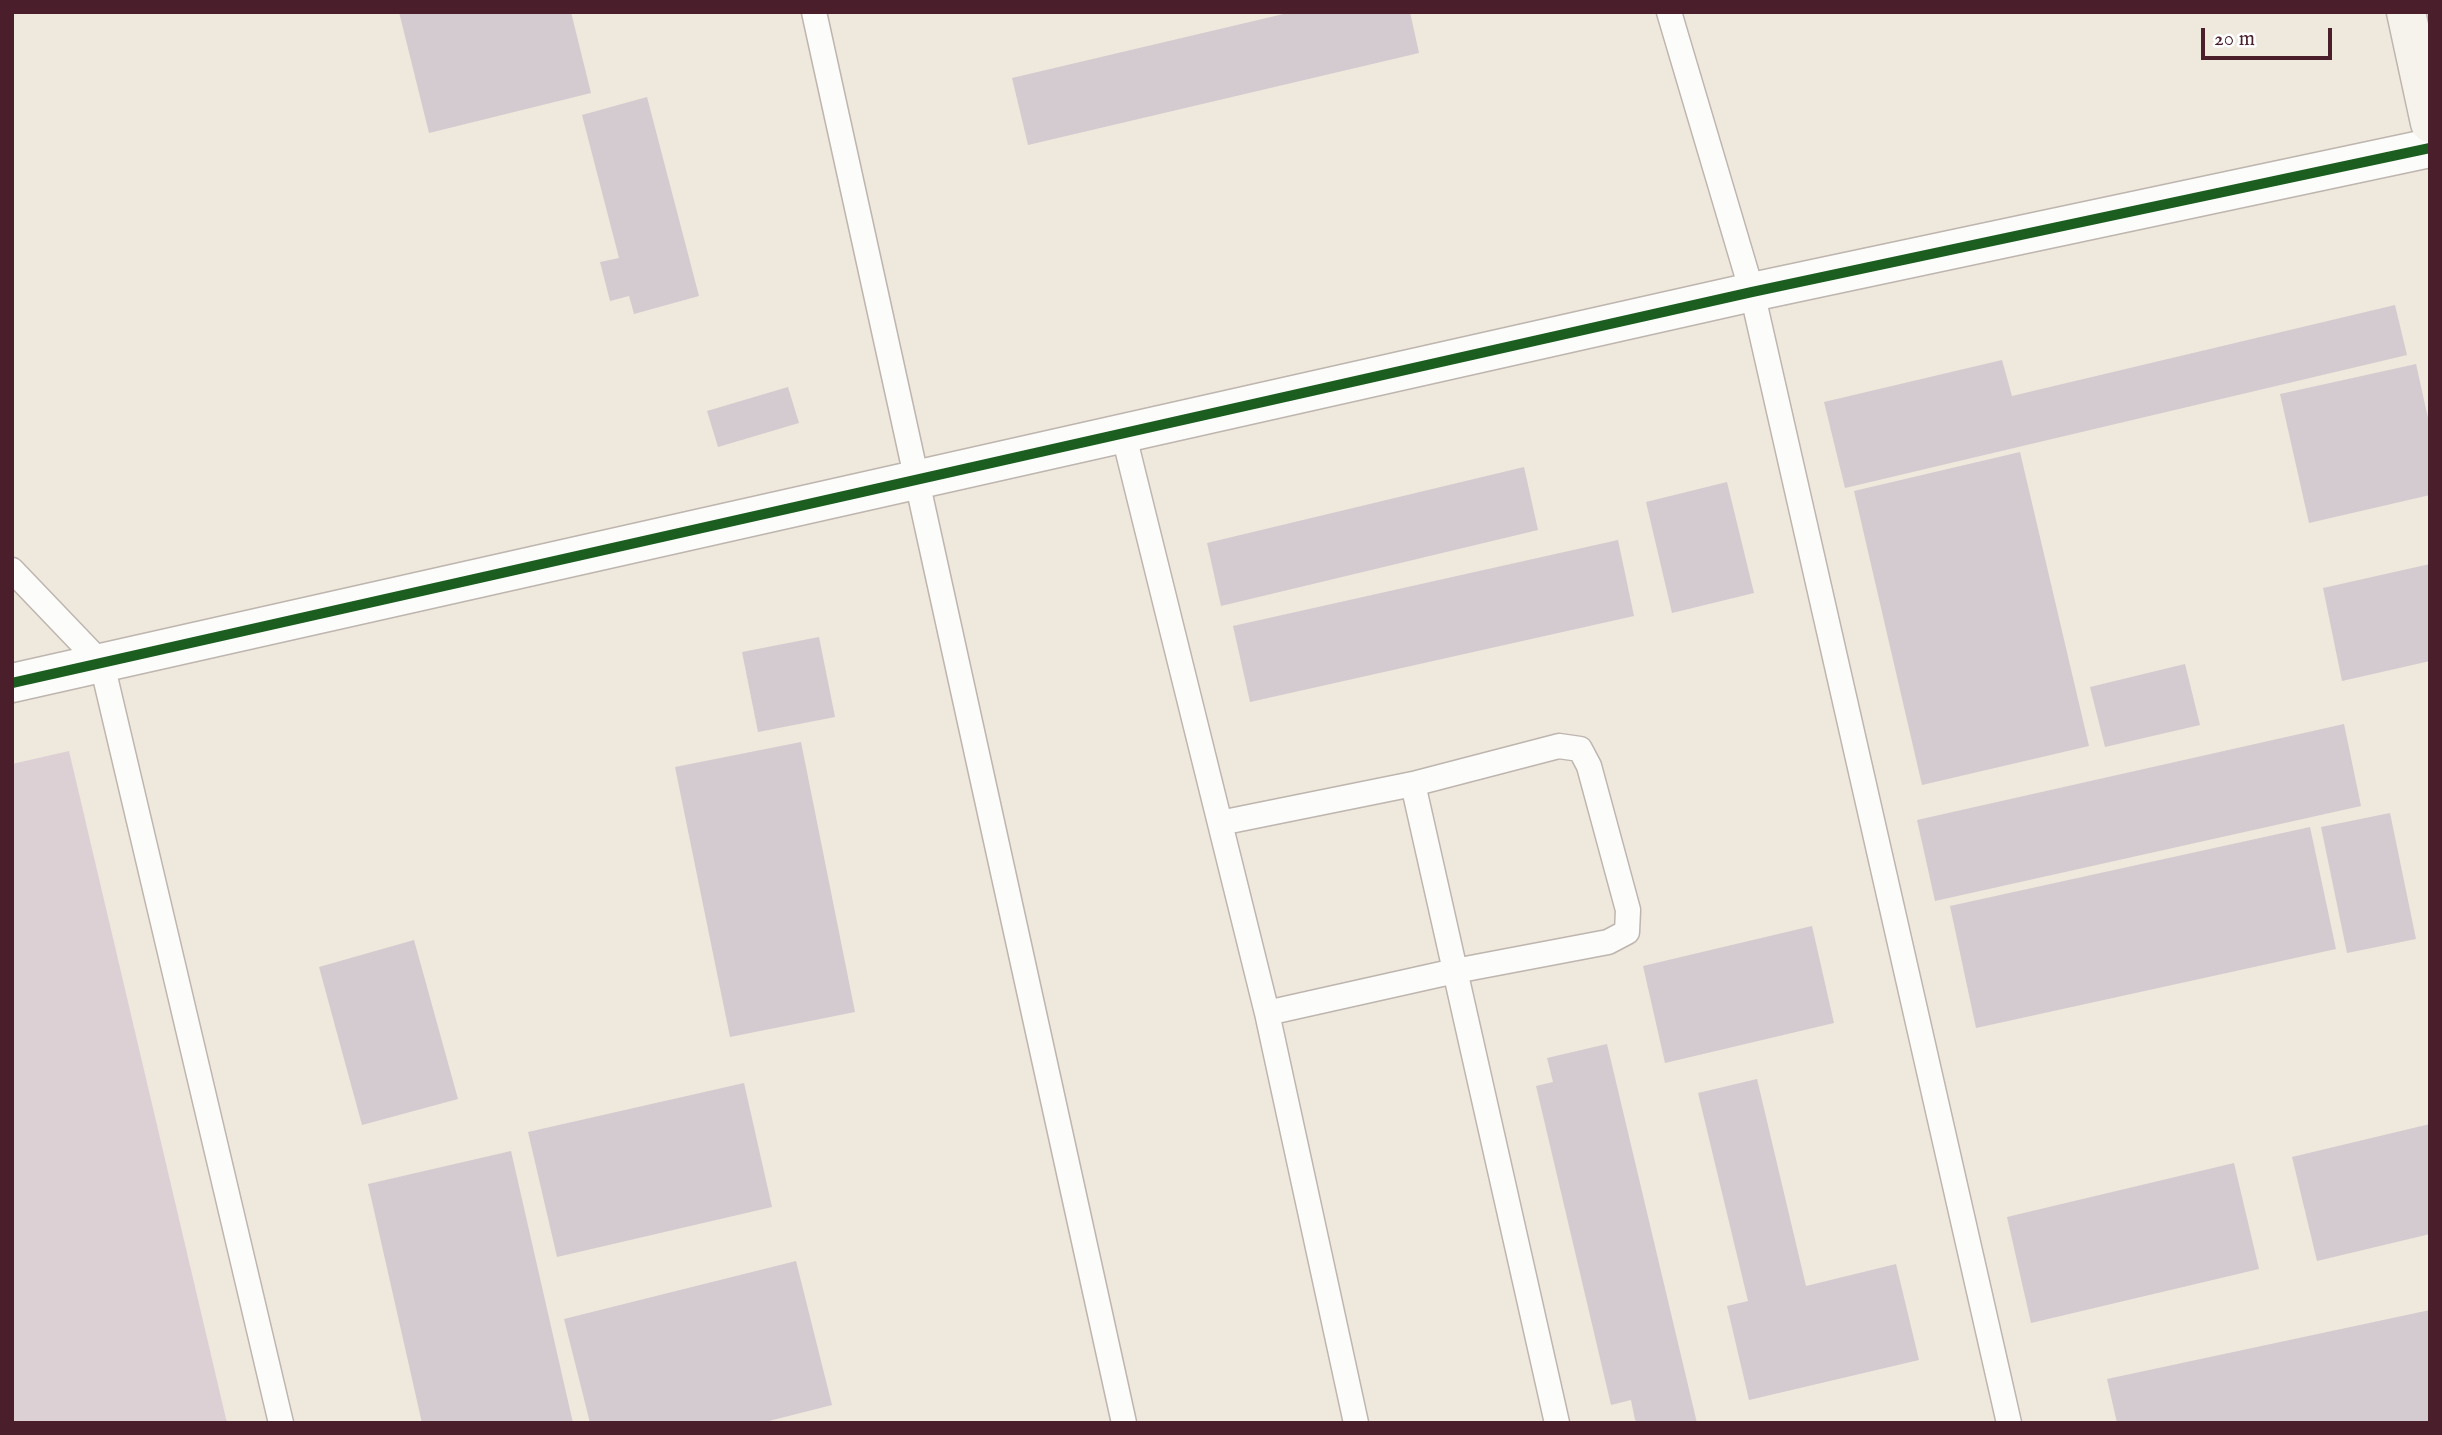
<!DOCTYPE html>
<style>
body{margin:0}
#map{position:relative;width:2442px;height:1435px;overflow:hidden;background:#eee8dd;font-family:"IM FELL English",serif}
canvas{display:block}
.frame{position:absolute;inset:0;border:14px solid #4a1f2b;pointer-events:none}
.scale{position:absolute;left:2201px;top:28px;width:131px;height:32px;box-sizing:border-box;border:4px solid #4a1f2b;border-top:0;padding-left:9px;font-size:21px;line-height:24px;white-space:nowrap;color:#4a1f2b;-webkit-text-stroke:5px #fff;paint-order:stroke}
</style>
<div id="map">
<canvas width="2442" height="1435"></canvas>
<div class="frame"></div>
<div class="scale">20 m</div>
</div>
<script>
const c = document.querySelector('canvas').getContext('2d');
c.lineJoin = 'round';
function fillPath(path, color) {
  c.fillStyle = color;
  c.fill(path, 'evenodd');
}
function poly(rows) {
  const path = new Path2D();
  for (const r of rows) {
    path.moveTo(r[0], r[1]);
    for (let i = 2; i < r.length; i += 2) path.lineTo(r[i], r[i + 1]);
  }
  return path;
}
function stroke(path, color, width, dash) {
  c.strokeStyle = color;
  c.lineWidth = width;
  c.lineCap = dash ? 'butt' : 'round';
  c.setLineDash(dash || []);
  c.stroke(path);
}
const industrial = poly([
 [69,751,227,1423,12,1423,12,764]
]);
const building = poly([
 [399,12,571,12,591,93,429,133],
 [1292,12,1410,12,1419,53,1028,145,1012,78],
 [647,97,699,296,634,314,629,296,610,301,600,262,619,258,582,115],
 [2395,305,2407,355,1845,488,1824,402,2002,360,2012,396],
 [2416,364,2430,427,2430,495,2309,523,2280,394],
 [788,387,799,423,718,447,707,411],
 [2020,452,2089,746,1922,785,1854,491],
 [1524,467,1538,530,1221,606,1207,543],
 [1727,482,1754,593,1672,613,1646,502],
 [1618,540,1634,616,1250,702,1233,626],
 [2430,564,2430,661,2342,681,2323,588],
 [819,637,835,717,758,732,742,652],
 [2185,664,2200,725,2105,747,2090,687],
 [2344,724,2361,806,1935,901,1917,820],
 [801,742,855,1012,730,1037,675,767],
 [2390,813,2416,939,2347,953,2321,827],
 [2310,827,2336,949,1976,1028,1950,906],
 [1812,926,1834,1023,1665,1063,1643,966],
 [414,940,458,1099,362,1125,319,967],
 [1607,1044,1697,1423,1640,1423,1635,1420,1631,1400,1611,1405,1536,1086,1553,1082,1547,1058],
 [1757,1079,1806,1286,1896,1264,1919,1360,1749,1400,1727,1306,1748,1301,1698,1093],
 [744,1083,772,1207,557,1257,528,1132],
 [2430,1124,2430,1234,2317,1261,2292,1157],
 [511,1151,573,1423,422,1423,368,1184],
 [2234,1163,2259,1269,2031,1323,2007,1217],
 [796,1261,832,1405,761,1423,590,1423,564,1319],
 [2430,1310,2430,1423,2117,1423,2107,1379]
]);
const lane = poly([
 [814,12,1124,1423],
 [1669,12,1752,292,2009,1423],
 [1123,432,1267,1013,1455,971,1608,942,1627,932,1628,910,1589,766,1580,749,1559,746,1413,784,1220,823],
 [12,570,102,664,281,1423],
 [1413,784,1557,1423],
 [1267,1013,1356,1423]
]);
const street = poly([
 [12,683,1752,292,2430,148]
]);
const secondary = poly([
 [2406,12,2430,123]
]);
const cycleway = poly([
 [12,683,1752,292,2430,148]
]);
fillPath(industrial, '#ddd0d5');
fillPath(building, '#d3cbcf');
stroke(lane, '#beb5af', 27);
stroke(street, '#beb5af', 41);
stroke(secondary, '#beb5af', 41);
stroke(lane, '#fcfcfa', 24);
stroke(street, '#fcfcfa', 38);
stroke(secondary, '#f6f2ec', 38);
stroke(cycleway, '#1b5e20', 10);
</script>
